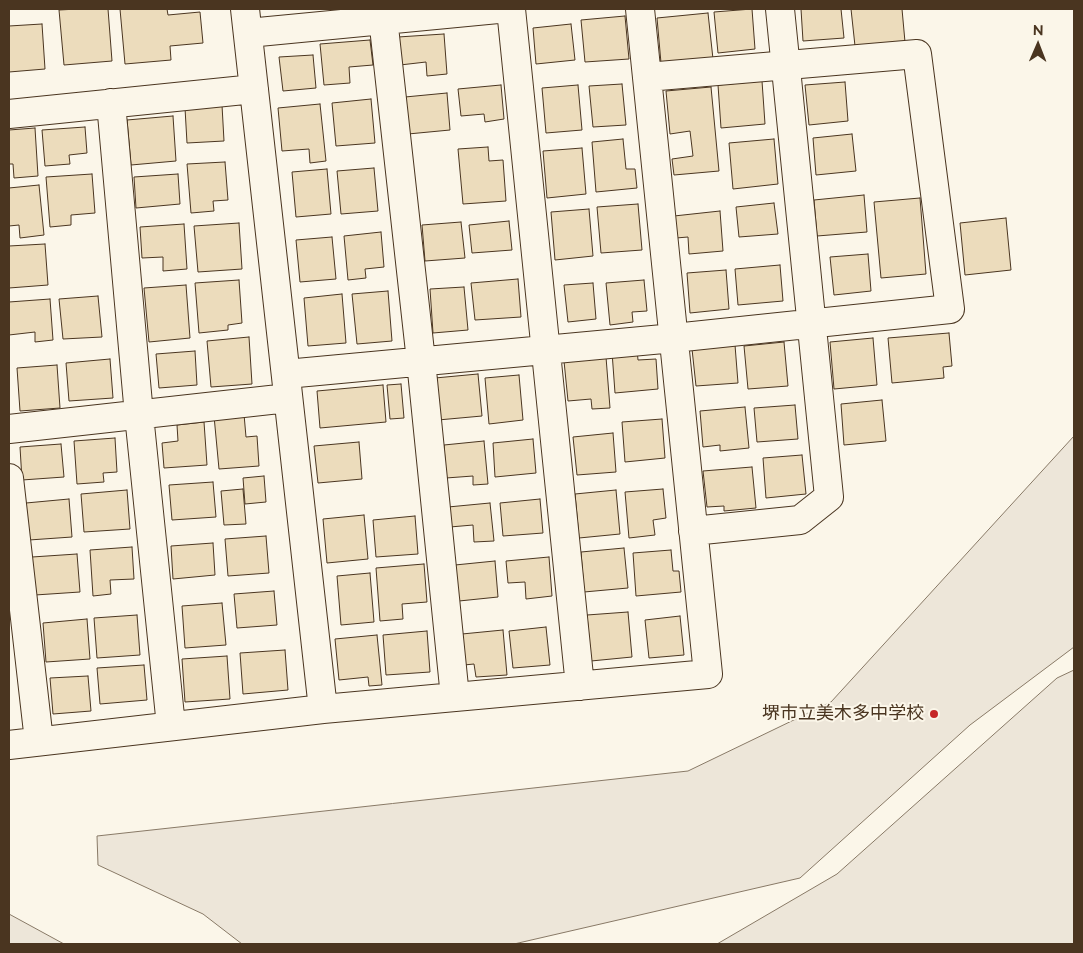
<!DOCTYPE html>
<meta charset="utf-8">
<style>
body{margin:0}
#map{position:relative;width:1083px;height:953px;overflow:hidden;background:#fbf6e9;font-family:Raleway,sans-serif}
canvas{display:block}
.frame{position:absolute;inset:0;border:10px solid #4a3520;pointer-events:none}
.north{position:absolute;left:1013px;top:20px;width:50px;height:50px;-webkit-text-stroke:4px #fbf6e9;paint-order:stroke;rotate:1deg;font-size:14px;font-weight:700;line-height:20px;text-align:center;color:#4a3520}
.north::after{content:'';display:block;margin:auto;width:18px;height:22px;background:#4a3520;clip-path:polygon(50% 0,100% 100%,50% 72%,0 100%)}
</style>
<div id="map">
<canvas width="1083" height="953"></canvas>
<div class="frame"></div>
<div class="north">N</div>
</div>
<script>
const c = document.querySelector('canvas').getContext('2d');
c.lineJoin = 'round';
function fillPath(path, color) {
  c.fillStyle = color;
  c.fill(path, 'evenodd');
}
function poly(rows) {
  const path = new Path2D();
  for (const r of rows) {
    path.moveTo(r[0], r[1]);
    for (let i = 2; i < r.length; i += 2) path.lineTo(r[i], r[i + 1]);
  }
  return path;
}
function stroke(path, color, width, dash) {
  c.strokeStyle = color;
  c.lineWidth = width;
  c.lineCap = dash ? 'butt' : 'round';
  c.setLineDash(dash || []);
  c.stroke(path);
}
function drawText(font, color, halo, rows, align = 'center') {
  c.font = font + ' Raleway,"Noto Sans JP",sans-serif';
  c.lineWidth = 4;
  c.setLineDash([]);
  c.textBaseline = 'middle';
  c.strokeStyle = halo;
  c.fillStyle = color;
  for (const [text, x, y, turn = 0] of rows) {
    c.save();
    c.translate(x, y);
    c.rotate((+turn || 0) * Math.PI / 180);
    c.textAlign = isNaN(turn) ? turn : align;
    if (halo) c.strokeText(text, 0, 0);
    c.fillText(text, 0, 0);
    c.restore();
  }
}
const green = poly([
 [1074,436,1074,647,970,725,800,878,514,944,242,944,203,914,98,865,97,836,688,771,831,702,1074,436],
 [1074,670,1074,944,717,944,837,874,1057,678,1074,670],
 [9,914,64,944,9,944,9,914]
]);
const building = poly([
 [78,9,108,9,112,61,64,65,59,10,78,9],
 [120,9,167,9,168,15,200,12,203,43,170,46,171,60,125,64,120,9],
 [752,9,755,49,718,53,714,12,752,9],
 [801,9,841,9,844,38,803,41,801,9],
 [851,9,902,9,905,42,855,46,851,9],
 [708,13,713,59,661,63,657,18,708,13],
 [625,16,629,59,585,62,581,20,625,16],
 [42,24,45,69,9,72,9,26,42,24],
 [571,24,575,60,536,64,533,28,571,24],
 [444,34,447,74,427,76,426,62,400,65,398,37,444,34],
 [370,40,373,65,349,67,350,83,324,85,320,44,370,40],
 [313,55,316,88,283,91,279,57,313,55],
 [762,81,765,124,721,128,718,85,762,81],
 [845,82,848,121,809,125,805,85,845,82],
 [622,84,626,125,593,127,589,86,622,84],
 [501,85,504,119,485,122,484,114,461,116,458,89,501,85],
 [578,85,582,130,546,133,542,88,578,85],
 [711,87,719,171,674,175,672,159,693,156,690,131,670,134,666,91,711,87],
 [447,93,450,130,408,134,405,97,447,93],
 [371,99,375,143,336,146,332,103,371,99],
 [320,104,326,161,310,163,309,149,282,151,278,108,320,104],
 [222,105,224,141,187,143,185,108,222,105],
 [173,116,176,161,131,165,127,120,173,116],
 [85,127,87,153,69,155,70,164,45,166,42,130,85,127],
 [35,128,38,176,14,178,13,164,9,164,9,130,35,128],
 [852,134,856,171,816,175,813,138,852,134],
 [623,139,626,169,635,169,637,188,596,192,592,142,623,139],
 [774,139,778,184,733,189,729,143,774,139],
 [488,147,489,161,503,160,506,201,463,204,458,149,488,147],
 [582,148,586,194,547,198,543,151,582,148],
 [225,162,228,200,213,201,214,211,191,213,187,164,225,162],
 [374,168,378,211,341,214,337,171,374,168],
 [327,169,331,214,296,217,292,172,327,169],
 [92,174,95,213,71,215,71,225,50,227,46,177,92,174],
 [178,174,180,204,136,208,134,177,178,174],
 [39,185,44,235,20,238,19,225,9,226,9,188,39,185],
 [864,195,867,232,817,236,814,200,864,195],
 [920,198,926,274,881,278,874,202,920,198],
 [774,203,778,234,739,237,736,207,774,203],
 [638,204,642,250,601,253,597,207,638,204],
 [589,209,593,256,555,260,551,212,589,209],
 [720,211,723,251,689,254,688,237,676,238,674,216,720,211],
 [1006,218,1011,270,965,275,960,223,1006,218],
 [509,221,512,250,472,253,469,225,509,221],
 [461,222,465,258,425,261,422,225,461,222],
 [239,223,242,269,198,272,194,226,239,223],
 [184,224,187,269,163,271,163,257,142,258,140,227,184,224],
 [381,232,384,267,365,269,366,278,348,280,344,236,381,232],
 [332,237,336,279,300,282,296,240,332,237],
 [45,244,48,285,9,288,9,246,45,244],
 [868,254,871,291,834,295,830,257,868,254],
 [780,265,783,301,738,305,735,269,780,265],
 [726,270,729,309,690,313,687,273,726,270],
 [518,279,521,317,475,320,471,283,518,279],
 [239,280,242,323,228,325,228,330,199,333,195,283,239,280],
 [644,280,647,311,632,312,633,322,610,325,606,283,644,280],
 [593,283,596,319,568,322,564,285,593,283],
 [186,285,190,338,149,342,144,288,186,285],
 [464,287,468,330,433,333,430,289,464,287],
 [388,291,392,341,357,344,352,294,388,291],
 [342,294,346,343,308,346,304,298,342,294],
 [98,296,102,337,63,339,59,299,98,296],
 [50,299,53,340,35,342,35,332,9,335,9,302,50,299],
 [949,333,952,366,943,367,944,378,892,383,888,338,949,333],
 [249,337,252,384,211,387,207,341,249,337],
 [873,338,877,385,834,389,830,342,873,338],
 [784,342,788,386,748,389,744,346,784,342],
 [735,345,738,383,696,386,692,349,735,345],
 [637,349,638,360,656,359,658,389,615,393,612,352,637,349],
 [195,351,197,385,159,388,156,354,195,351],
 [606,357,610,408,592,409,591,399,568,401,564,361,606,357],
 [110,359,113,398,69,401,66,363,110,359],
 [57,365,60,408,20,411,17,368,57,365],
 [478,374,482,416,438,420,435,378,478,374],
 [519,375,523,420,489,424,485,378,519,375],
 [401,384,404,418,390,419,387,385,401,384],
 [383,385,386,422,320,428,317,391,383,385],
 [882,400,886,441,844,445,841,404,882,400],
 [795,405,798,439,757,442,754,408,795,405],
 [745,407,749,448,720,451,720,445,703,447,700,411,745,407],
 [244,414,246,437,257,436,259,466,219,469,214,416,244,414],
 [662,419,665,458,625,462,622,422,662,419],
 [204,422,207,465,164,468,162,443,178,441,177,425,204,422],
 [613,433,616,472,577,475,573,437,613,433],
 [115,438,117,472,103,473,104,482,77,484,74,441,115,438],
 [533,439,536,473,495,477,493,443,533,439],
 [484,441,488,484,473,485,473,476,446,478,444,445,484,441],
 [359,442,362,479,318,483,314,446,359,442],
 [61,444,64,477,22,480,20,447,61,444],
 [802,455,806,494,766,498,763,458,802,455],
 [752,467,756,508,724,511,724,506,707,507,703,471,752,467],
 [264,476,266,502,245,504,243,478,264,476],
 [213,482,216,517,172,520,169,485,213,482],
 [243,489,246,524,224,525,221,491,243,489],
 [663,489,666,518,653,520,655,535,629,538,625,492,663,489],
 [127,490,130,529,84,532,81,494,127,490],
 [616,490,620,534,579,538,575,494,616,490],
 [69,499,72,537,29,540,26,503,69,499],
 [540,499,543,533,503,536,500,503,540,499],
 [490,503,494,541,474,542,473,525,450,527,448,507,490,503],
 [364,515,368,559,327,563,323,519,364,515],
 [415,516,418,554,376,557,373,520,415,516],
 [266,536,269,573,228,576,225,539,266,536],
 [213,543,215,575,173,579,171,546,213,543],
 [132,547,134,579,110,580,111,594,93,596,90,550,132,547],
 [624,548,628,588,584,592,581,552,624,548],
 [671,550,673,571,679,571,681,592,636,596,633,553,671,550],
 [77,554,80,592,35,595,32,557,77,554],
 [549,557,552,596,526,599,525,582,508,583,506,561,549,557],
 [495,561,498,597,459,601,455,565,495,561],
 [424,564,427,602,402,604,403,619,380,621,376,568,424,564],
 [370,573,374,622,341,625,337,576,370,573],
 [274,591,277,625,237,628,234,594,274,591],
 [222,603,226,645,185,648,182,606,222,603],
 [628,612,632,657,591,661,587,615,628,612],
 [137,615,140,655,97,658,94,618,137,615],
 [680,616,684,655,649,658,645,620,680,616],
 [87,619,90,659,46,662,43,623,87,619],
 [546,627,550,665,513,668,509,631,546,627],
 [503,630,507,675,476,677,474,664,464,665,462,634,503,630],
 [427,631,430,672,386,675,383,635,427,631],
 [377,635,382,685,369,686,368,677,339,680,335,639,377,635],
 [285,650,288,690,243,694,240,653,285,650],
 [227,656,230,699,185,702,182,659,227,656],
 [144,665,147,700,100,704,97,668,144,665],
 [88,676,91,711,53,714,50,678,88,676]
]);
const minor = poly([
 [245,9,323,709],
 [382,9,421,361,455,697],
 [511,9,580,686],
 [248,33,498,9],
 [111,103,139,415,171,726],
 [9,114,254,89],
 [286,374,674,338,950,309,917,54,647,77],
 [9,429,288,398],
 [9,478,39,741],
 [693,531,800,520,829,497,780,9],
 [9,745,323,709,708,674,640,9]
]);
const markers = [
 [934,714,5,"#c62828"]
];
const poiNames = [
 ["堺市立美木多中学校",924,714]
];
fillPath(green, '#ede6d9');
stroke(green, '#887966', 1);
fillPath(building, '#ecdcbc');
stroke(building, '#4a3520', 1);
stroke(minor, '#4a3520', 30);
stroke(minor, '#fbf6e9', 28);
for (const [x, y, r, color] of markers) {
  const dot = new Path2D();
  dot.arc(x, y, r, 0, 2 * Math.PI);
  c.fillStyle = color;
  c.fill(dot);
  stroke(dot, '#fbf6e9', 2);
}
drawText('18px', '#4a3520', '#fbf6e9', poiNames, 'right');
</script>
